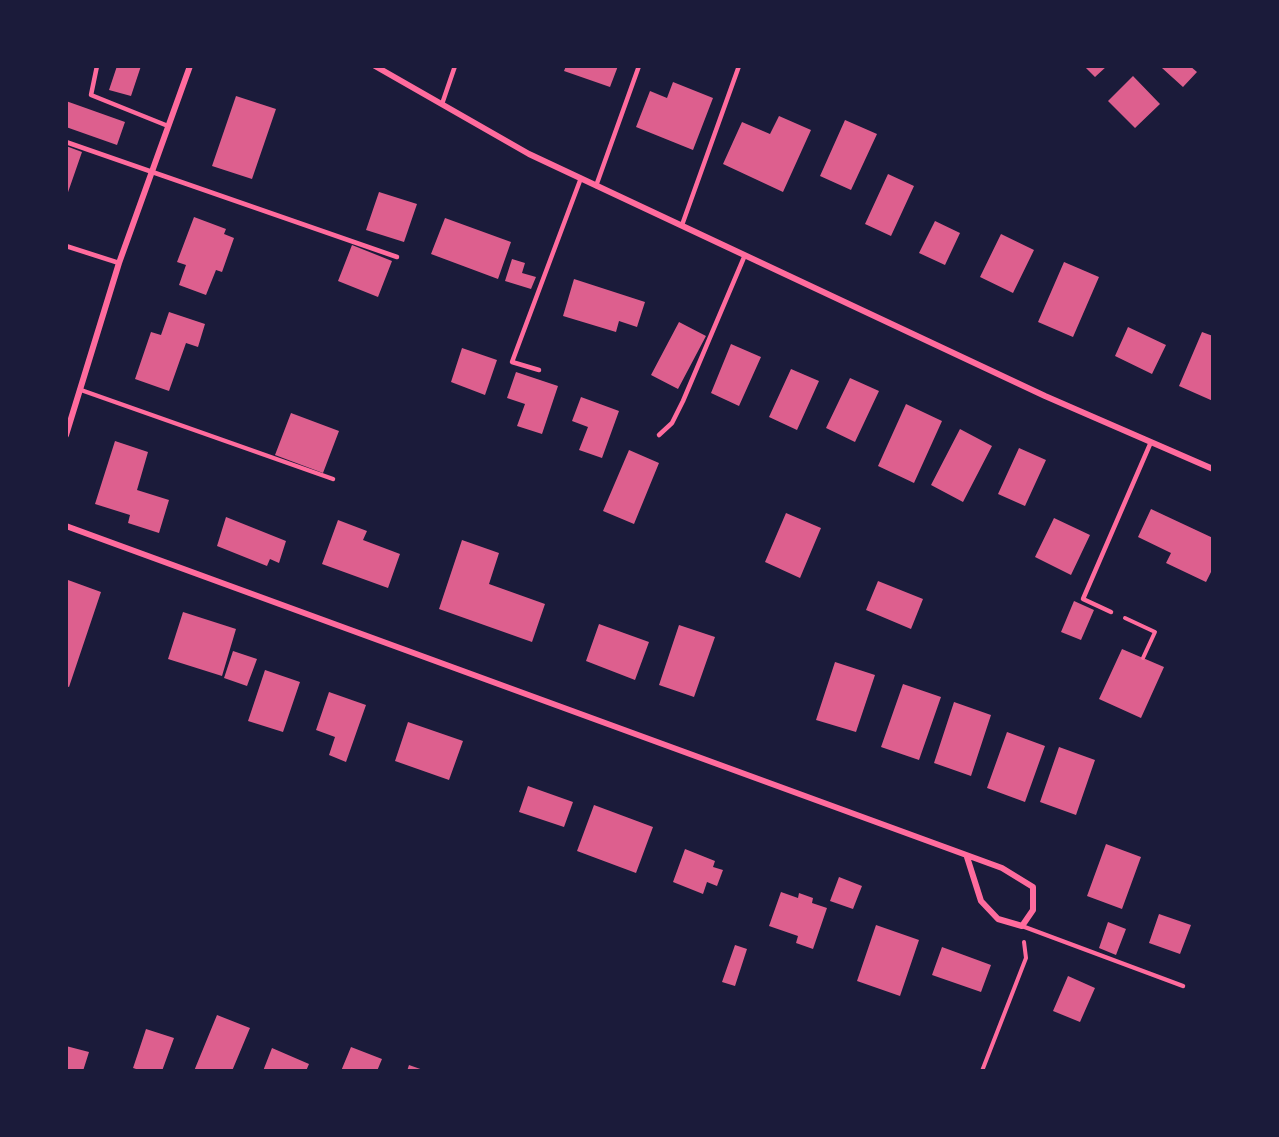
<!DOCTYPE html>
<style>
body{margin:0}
#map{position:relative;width:1279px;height:1137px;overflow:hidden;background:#1b1b3a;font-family:Montserrat,sans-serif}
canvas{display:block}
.frame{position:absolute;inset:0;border:68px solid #1b1b3a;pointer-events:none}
</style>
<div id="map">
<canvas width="1279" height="1137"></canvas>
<div class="frame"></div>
</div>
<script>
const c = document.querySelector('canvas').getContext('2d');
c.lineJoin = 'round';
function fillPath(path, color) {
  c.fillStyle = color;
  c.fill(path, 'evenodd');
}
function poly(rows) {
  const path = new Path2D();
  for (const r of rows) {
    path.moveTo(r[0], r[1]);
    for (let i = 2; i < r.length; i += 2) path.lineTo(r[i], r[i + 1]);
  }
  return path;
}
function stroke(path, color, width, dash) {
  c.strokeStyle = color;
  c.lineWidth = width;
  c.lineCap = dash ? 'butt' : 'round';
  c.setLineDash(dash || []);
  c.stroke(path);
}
const building = poly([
 [117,66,141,66,131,96,109,90],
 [566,66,618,66,610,87,564,71],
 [1084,66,1107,66,1095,77],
 [1164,66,1190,66,1197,72,1183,87,1162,68],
 [1133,76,1160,104,1135,128,1108,101],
 [673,82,713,98,693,150,636,127,650,91,667,98],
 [236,96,276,109,252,179,212,166],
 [66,101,125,122,117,145,66,127],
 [779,116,811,130,783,192,723,164,742,122,770,134],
 [845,120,877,134,851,190,820,176],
 [66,146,82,152,66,198],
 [888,174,914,186,891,236,865,224],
 [379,192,417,204,404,242,366,230],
 [194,217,226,229,224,234,234,238,222,272,216,270,206,295,179,285,186,265,177,262],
 [445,218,511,242,498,279,431,254],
 [935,221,960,233,945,265,919,253],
 [1001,234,1034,250,1013,293,980,277],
 [352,245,392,261,378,297,338,281],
 [512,259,525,263,522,273,536,277,531,289,505,281],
 [1064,262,1099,277,1073,337,1038,322],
 [574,279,645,302,637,327,619,321,616,332,563,316],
 [169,312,205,324,198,347,186,343,169,391,135,379,151,332,161,335],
 [679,322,706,336,678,389,651,375],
 [1128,327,1166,345,1152,374,1115,356],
 [1202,332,1213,336,1213,401,1179,386],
 [731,344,761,357,739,406,711,393],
 [462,348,497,360,485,395,451,382],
 [791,369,819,381,797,430,769,417],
 [516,372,558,386,542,434,517,426,525,404,507,398],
 [850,378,879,391,855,442,826,428],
 [581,397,619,411,602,458,579,450,588,427,572,421],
 [906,404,942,421,914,483,878,466],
 [291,413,339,431,323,473,275,455],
 [960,429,992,446,963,502,931,485],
 [115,441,148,452,137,490,169,500,159,533,128,523,130,515,95,504],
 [1019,448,1046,460,1025,506,998,494],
 [629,450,659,463,634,524,603,511],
 [1151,509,1213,538,1213,568,1206,582,1166,563,1171,553,1138,537],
 [786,513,821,528,800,578,765,562],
 [226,517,286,541,279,563,270,559,267,566,217,546],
 [1054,518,1090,535,1071,575,1035,557],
 [338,520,367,531,363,540,400,554,388,588,322,564],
 [462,540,499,553,489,584,545,604,532,642,439,609],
 [68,580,101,592,69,687,66,686],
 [878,581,923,599,911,629,866,610],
 [1074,601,1094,610,1081,640,1061,632],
 [183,612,236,629,222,676,168,659],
 [599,624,649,642,635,680,586,661],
 [679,625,715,637,694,697,659,685],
 [1122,649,1164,667,1141,718,1099,699],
 [233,651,257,659,247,686,224,678],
 [835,662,875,675,856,732,816,720],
 [265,670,300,682,283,732,248,721],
 [903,684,941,697,919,760,881,747],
 [329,692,366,705,346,762,329,755,335,737,316,730],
 [954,702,991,715,971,776,934,763],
 [408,722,463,741,449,780,395,761],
 [1007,732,1045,746,1025,802,987,788],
 [1059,747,1095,760,1076,815,1040,802],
 [528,786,573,802,564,827,519,812],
 [594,805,653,827,636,873,577,851],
 [1106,844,1141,857,1122,909,1087,896],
 [685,849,715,861,713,867,723,870,717,886,707,882,703,894,673,882],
 [839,877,862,886,853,909,830,901],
 [781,892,798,898,799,893,813,898,812,903,827,908,813,949,796,943,798,936,769,926],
 [1159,914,1191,925,1180,954,1149,943],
 [1108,922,1126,929,1116,955,1099,948],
 [876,925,919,940,900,996,857,981],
 [735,945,747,949,735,986,722,982],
 [942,947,991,965,981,992,932,975],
 [1068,976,1095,988,1080,1022,1053,1011],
 [217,1015,250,1028,232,1071,194,1071],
 [146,1029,174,1038,162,1071,142,1071,133,1068],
 [66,1046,89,1052,83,1071,66,1071],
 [351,1047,382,1059,377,1071,341,1071],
 [272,1048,309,1064,306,1071,263,1071],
 [409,1065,426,1071,407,1071]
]);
const path = poly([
 [1125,618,1155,632,1143,658],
 [982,1071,1026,958,1024,942]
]);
const service = poly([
 [97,66,91,95,168,126],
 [442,104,455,66],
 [66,142,397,257],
 [596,186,639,66],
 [682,225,739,66],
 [66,246,119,263],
 [539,370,512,362,581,178],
 [81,390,333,479],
 [659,435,672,423,683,401,745,255],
 [1111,612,1083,599,1151,442],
 [1022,926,1183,986]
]);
const minor = poly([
 [375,66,529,154,1045,396,1213,469],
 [66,435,119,263,190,66],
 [66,526,1002,868,1033,887,1033,910,1022,926,998,919,981,901,967,857]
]);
fillPath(building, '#dd5f8e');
stroke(path, '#ff6b9d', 4);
stroke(service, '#ff6b9d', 4.5);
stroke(minor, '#ff6b9d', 6);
</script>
